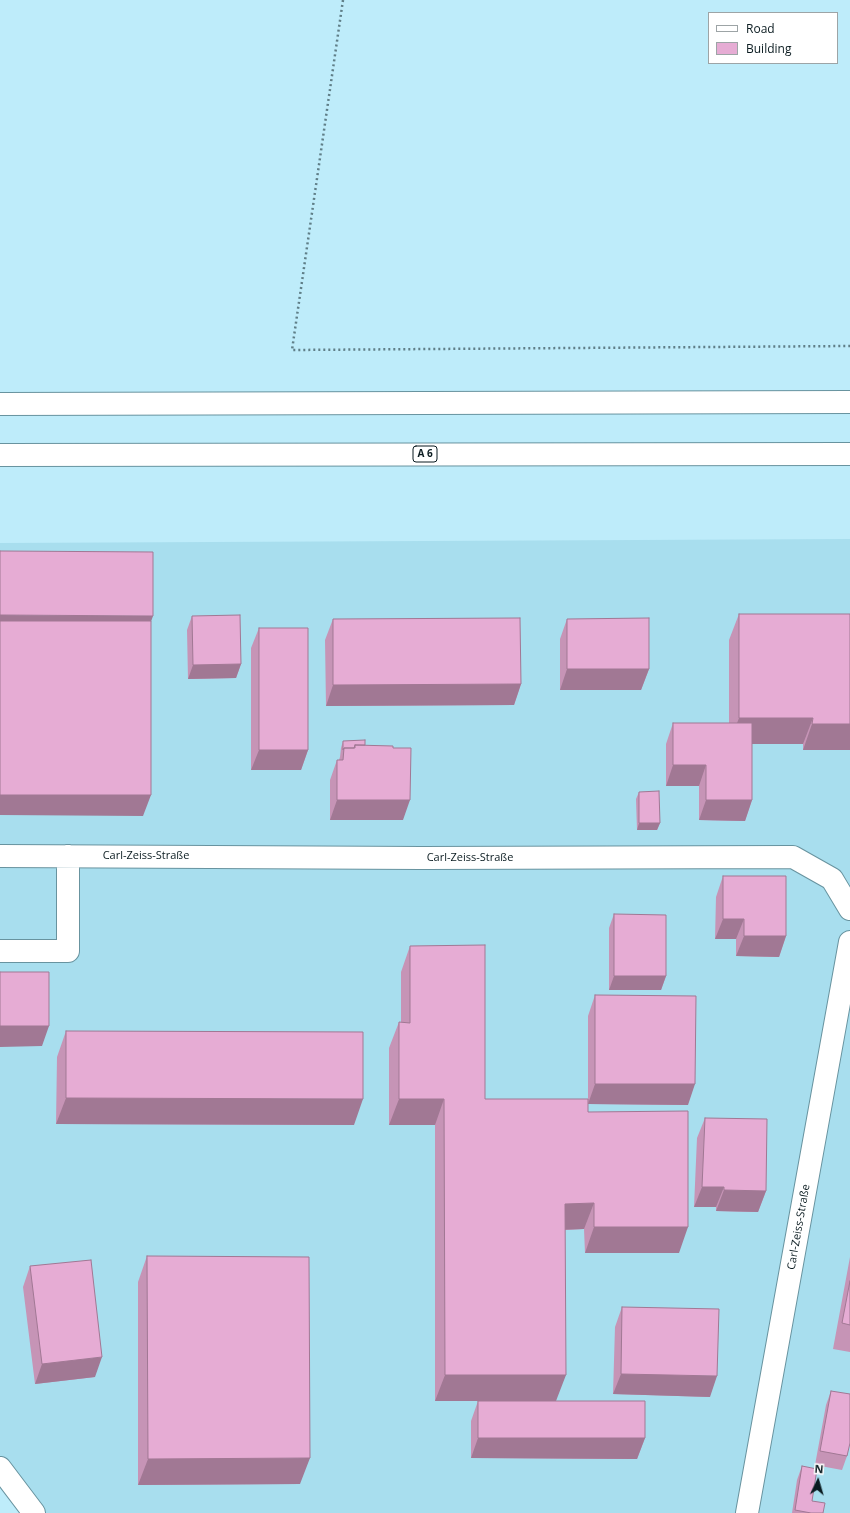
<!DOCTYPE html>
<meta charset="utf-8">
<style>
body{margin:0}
#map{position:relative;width:850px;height:1513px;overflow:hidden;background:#beecfa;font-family:"Open Sans",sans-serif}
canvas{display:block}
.legend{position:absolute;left:708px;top:12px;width:130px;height:52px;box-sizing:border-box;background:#fff;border:1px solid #9da4a6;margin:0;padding:5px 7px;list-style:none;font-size:12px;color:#0a1b20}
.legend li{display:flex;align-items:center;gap:8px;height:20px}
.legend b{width:20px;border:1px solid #9da4a6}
.north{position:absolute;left:798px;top:1461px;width:40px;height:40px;-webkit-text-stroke:3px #fff;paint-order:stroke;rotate:5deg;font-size:11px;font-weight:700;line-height:16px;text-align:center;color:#0a1b20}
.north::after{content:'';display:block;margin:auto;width:14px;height:18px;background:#0a1b20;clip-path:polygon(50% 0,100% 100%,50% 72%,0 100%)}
</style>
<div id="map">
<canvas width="850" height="1513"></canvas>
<ul class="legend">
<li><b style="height:5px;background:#fff"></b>Road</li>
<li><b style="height:11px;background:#e6acd4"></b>Building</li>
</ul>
<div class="north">N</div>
</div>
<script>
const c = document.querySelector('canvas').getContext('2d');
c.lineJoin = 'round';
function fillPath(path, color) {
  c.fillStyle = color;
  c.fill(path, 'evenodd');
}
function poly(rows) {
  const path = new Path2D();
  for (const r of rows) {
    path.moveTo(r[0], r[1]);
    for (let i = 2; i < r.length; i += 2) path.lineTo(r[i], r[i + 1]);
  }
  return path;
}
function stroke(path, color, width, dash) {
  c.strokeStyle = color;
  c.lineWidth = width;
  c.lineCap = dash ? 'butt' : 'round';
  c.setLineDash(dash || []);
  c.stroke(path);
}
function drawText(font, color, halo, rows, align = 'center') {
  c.font = font + ' "Open Sans",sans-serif';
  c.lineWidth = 3.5;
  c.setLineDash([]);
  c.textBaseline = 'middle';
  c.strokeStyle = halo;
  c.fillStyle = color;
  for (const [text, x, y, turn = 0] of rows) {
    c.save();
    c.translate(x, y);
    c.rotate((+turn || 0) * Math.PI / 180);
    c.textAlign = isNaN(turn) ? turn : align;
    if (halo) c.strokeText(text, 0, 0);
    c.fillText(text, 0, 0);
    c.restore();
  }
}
const built = poly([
 [850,539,850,1513,23,1513,0,1477,0,543]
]);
const path = poly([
 [343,0,292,350,850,346]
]);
const street = poly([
 [0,856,422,858,793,857,832,879,850,909],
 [0,951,68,951,68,856],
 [747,1513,850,942]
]);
const secondary = poly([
 [0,1468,34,1513]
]);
const highway = poly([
 [0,404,850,402],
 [0,455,850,454]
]);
const wall = poly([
 [739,614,850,614,850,750,803,750,803,744,752,744,752,800,745,821,699,820,699,786,666,786,666,744,673,723,729,723,729,640],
 [192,616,241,664,236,678,188,679,187,630],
 [333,619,521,684,514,705,326,706,325,640],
 [567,619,649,669,641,690,560,690,560,639],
 [259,628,308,750,301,770,251,770,251,648],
 [343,741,365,745,403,820,330,820,330,780,337,760,339,760,340,757,341,748],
 [639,792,660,823,657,830,637,830,636,799],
 [723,876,786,936,779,957,736,956,736,939,715,939,716,897],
 [614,914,666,976,661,990,609,990,609,928],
 [410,946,485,1099,588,1099,588,1016,595,995,688,1105,588,1104,588,1112,679,1253,585,1253,584,1229,565,1230,556,1401,502,1401,645,1438,637,1459,471,1458,471,1421,478,1401,435,1401,435,1125,389,1125,389,1048,399,1022,401,1023,401,972],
 [66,1031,354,1125,56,1124,57,1057],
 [705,1118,766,1191,758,1212,716,1211,716,1207,694,1207,697,1138],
 [147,1256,300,1484,138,1485,138,1282],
 [850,1257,850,1352,833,1349],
 [30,1266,95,1377,35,1384,23,1287],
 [622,1307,710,1397,613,1394,615,1327],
 [831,1391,847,1456,842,1470,815,1465,826,1405],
 [802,1466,812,1501,823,1513,792,1513,797,1480]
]);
const shadedWall = poly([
 [0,615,153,616,144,642,0,641],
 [241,664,236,678,188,679,193,665],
 [567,669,649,669,641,690,560,690],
 [521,684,514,705,326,706,333,685],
 [739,718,813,718,803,744,729,744],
 [812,724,850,724,850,750,803,750],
 [259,750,308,750,301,770,251,770],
 [673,765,706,765,699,786,666,786],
 [0,795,151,795,143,816,0,815],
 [337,800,410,800,403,820,330,820],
 [706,800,752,800,745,821,699,820],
 [639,823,660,823,657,830,637,830],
 [723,919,744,919,736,939,715,939],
 [744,936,786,936,779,957,736,956],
 [614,976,666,976,661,990,609,990],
 [0,1026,49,1026,42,1046,0,1047],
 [595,1084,695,1084,688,1105,588,1104],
 [66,1098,363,1099,354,1125,56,1124],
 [399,1099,444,1099,435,1125,389,1125],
 [702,1187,724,1187,716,1207,694,1207],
 [724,1190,766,1191,758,1212,716,1211],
 [594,1203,584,1229,556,1230,565,1204],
 [594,1227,688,1227,679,1253,585,1253],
 [102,1357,95,1377,35,1384,42,1364],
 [621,1374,717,1376,710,1397,613,1394],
 [445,1375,566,1375,556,1401,435,1401],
 [478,1438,645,1438,637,1459,471,1458],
 [310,1458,300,1484,138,1485,148,1459]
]);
const building = poly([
 [0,551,153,552,153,616,0,615,0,551],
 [739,614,850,614,850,724,812,724,813,718,739,718,739,614],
 [240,615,241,664,193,665,192,616,240,615],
 [520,618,521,684,333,685,333,619,520,618],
 [649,618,649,669,567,669,567,619,649,618],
 [0,621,151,621,151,795,0,795,0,621],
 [259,628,308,628,308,750,259,750,259,628],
 [673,723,752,723,752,800,706,800,706,765,673,765,673,723],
 [365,740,365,745,355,745,354,748,344,748,343,750,343,741,365,740],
 [355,745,393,746,393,748,411,748,410,800,337,800,337,760,343,760,344,748,355,748,355,745],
 [659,791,660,823,639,823,639,792,659,791],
 [723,876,786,876,786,936,744,936,744,919,723,919,723,876],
 [614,914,666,915,666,976,614,976,614,914],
 [485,945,485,1099,588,1099,588,1112,688,1111,688,1227,594,1227,594,1203,565,1204,566,1375,445,1375,444,1099,399,1099,399,1022,410,1023,410,946,485,945],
 [0,972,49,972,49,1026,0,1026,0,972],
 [595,995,696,996,695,1084,595,1084,595,995],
 [66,1031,363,1032,363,1099,66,1098,66,1031],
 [705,1118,767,1119,766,1191,724,1190,724,1187,702,1187,705,1118],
 [147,1256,309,1257,310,1458,148,1459,147,1256],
 [91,1260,102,1357,42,1364,30,1266,91,1260],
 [850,1281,850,1325,842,1323,850,1281],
 [622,1307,719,1309,717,1376,621,1374,622,1307],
 [831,1391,850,1394,850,1443,847,1456,820,1451,831,1391],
 [478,1401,645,1401,645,1438,478,1438,478,1401],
 [802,1466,817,1469,812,1501,825,1503,823,1513,811,1513,795,1510,802,1466]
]);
const shields = [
 [425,454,24]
];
const shieldNames = [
 ["A 6",425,454]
];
const streetNames = [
 ["Carl-Zeiss-Straße",146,856],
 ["Carl-Zeiss-Straße",470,858],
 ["Carl-Zeiss-Straße",799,1227,-80]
];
fillPath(built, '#a8deee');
stroke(street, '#68939f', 24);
stroke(secondary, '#68939f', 24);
stroke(highway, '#68939f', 24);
stroke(path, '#5f7e87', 2.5, [2, 3]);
stroke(street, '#fff', 22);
stroke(secondary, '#fff', 22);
stroke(highway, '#fff', 22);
fillPath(wall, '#c694b6');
fillPath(shadedWall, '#a17894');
fillPath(building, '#e6acd4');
stroke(building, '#a17894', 1);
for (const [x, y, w] of shields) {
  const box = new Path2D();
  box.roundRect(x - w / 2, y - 8, w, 16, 3);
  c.fillStyle = '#fff';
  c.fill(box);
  stroke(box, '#0a1b20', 1);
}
drawText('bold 10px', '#0a1b20', null, shieldNames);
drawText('11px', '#0a1b20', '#fff', streetNames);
</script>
